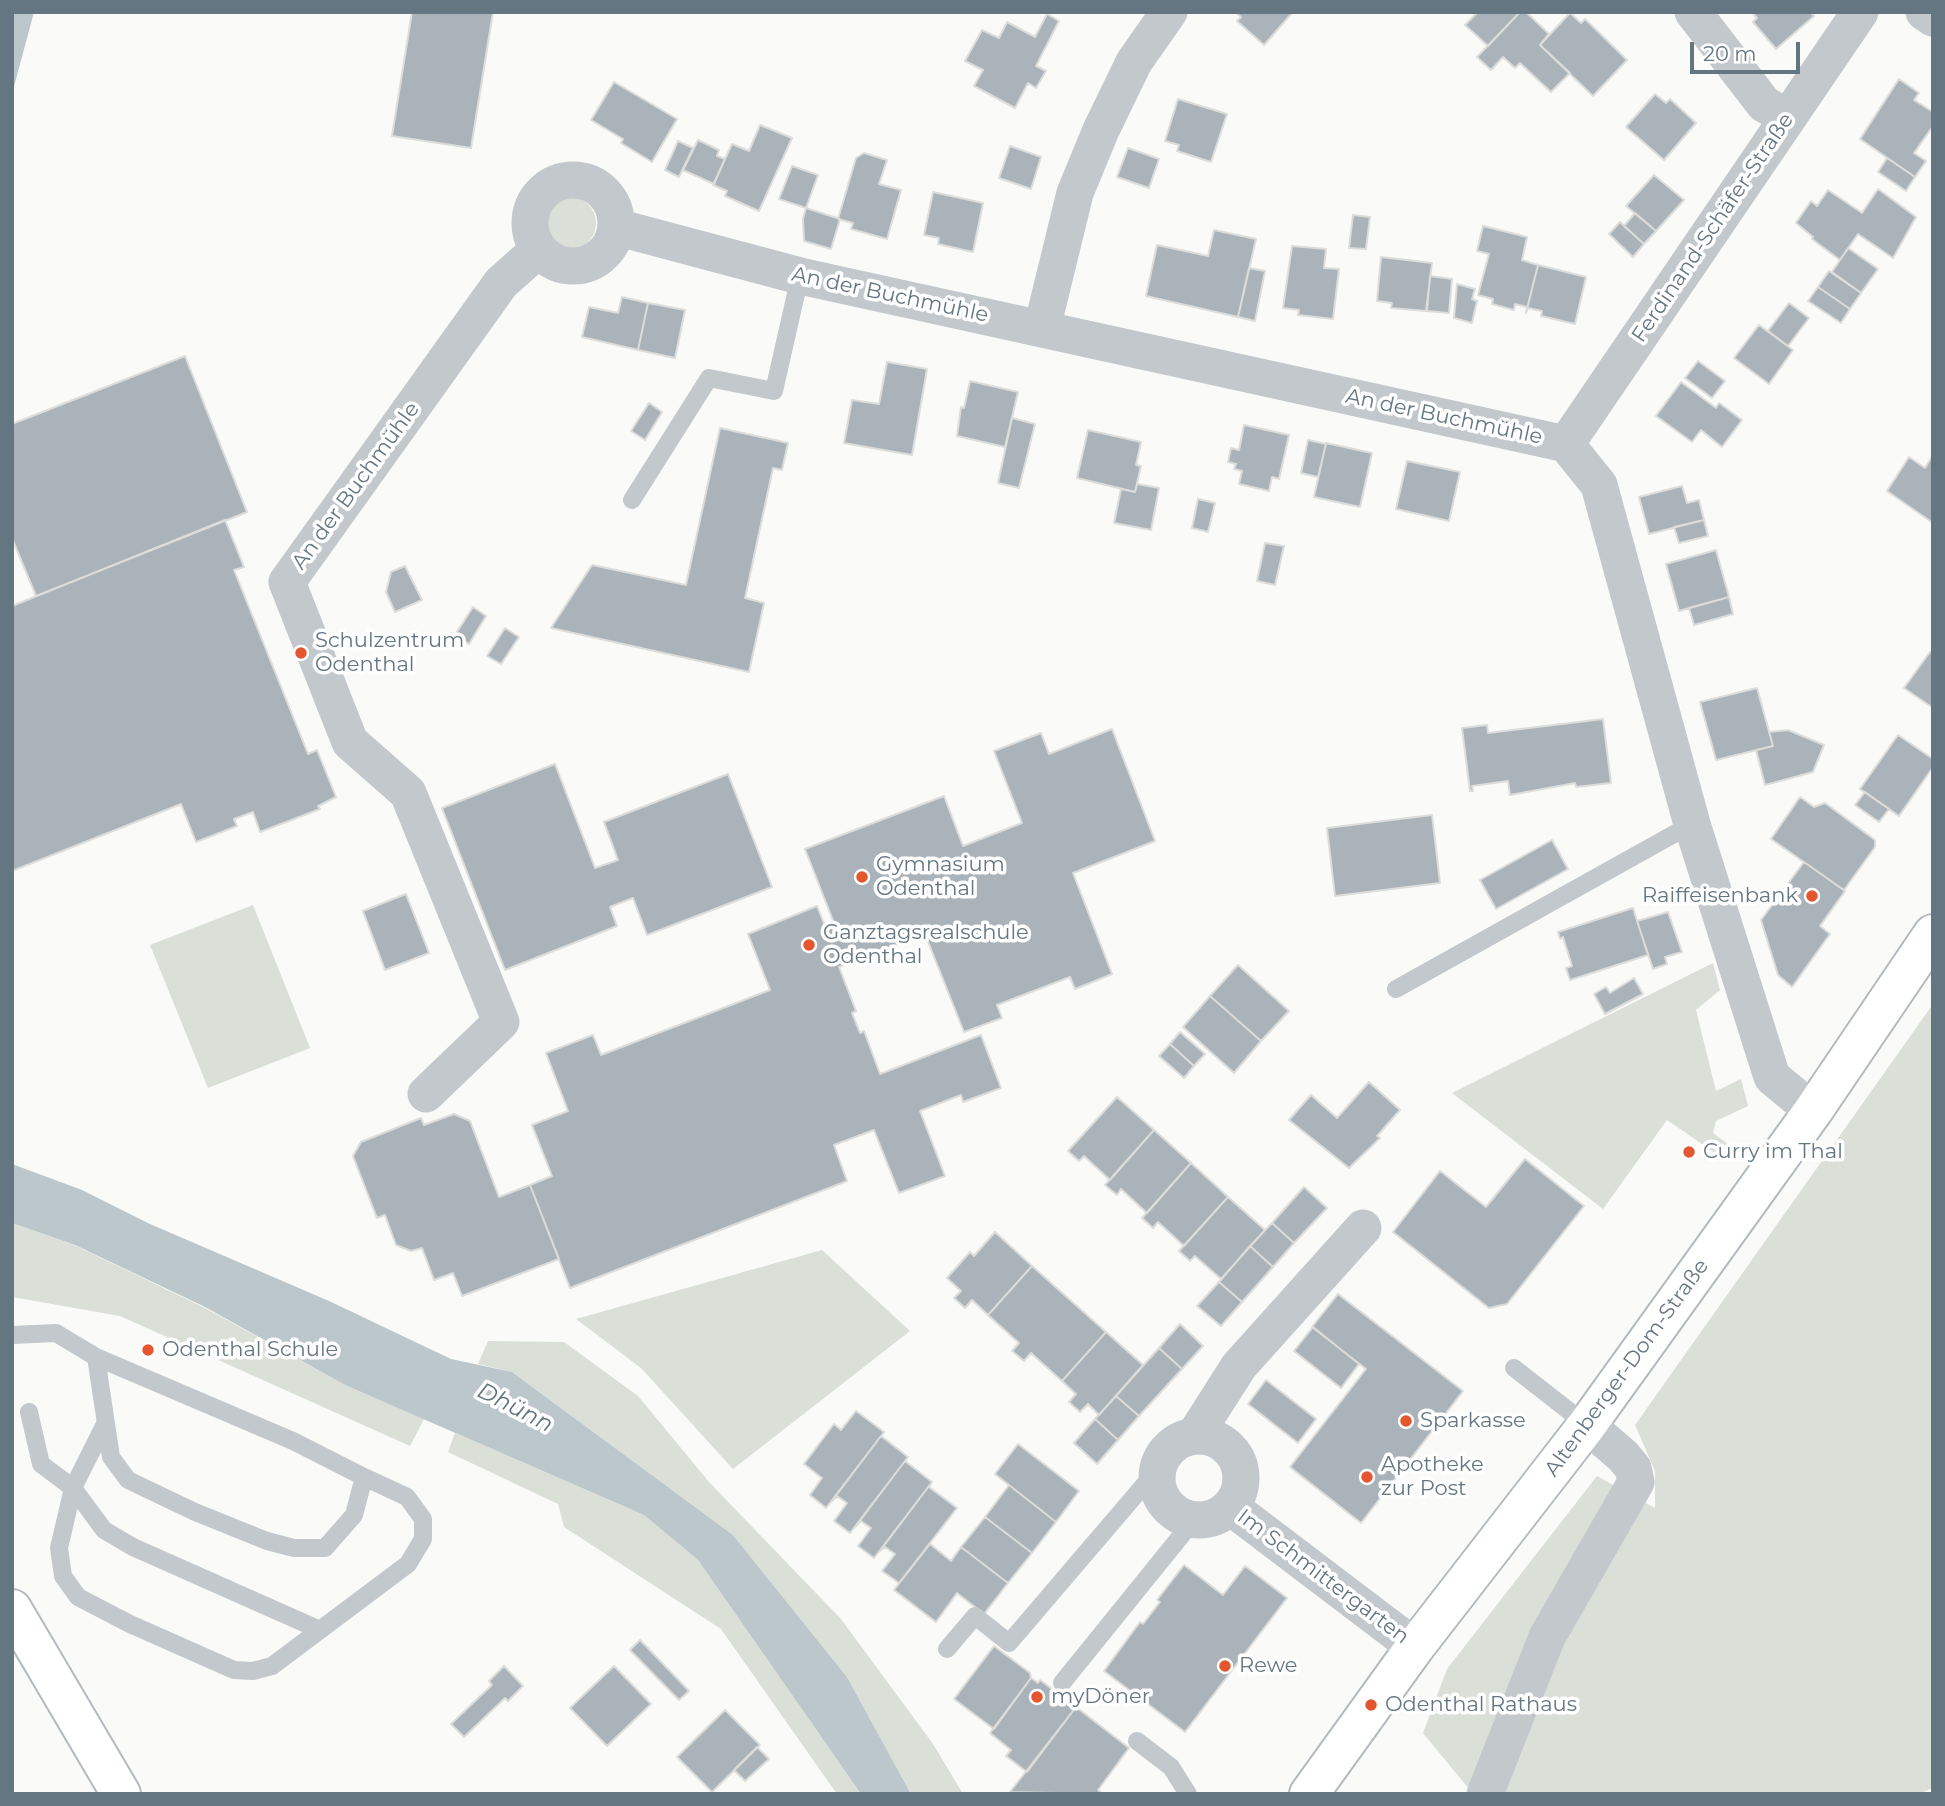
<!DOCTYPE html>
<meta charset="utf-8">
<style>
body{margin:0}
#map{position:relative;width:1945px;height:1806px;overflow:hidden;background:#fafaf8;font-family:Montserrat,sans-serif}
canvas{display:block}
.frame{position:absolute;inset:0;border:14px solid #657683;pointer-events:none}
.scale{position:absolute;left:1690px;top:42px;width:110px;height:32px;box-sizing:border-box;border:4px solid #657683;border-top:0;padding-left:9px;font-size:21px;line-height:24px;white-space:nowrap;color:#657683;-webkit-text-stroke:5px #fff;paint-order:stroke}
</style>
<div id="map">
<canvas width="1945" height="1806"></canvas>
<div class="frame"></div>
<div class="scale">20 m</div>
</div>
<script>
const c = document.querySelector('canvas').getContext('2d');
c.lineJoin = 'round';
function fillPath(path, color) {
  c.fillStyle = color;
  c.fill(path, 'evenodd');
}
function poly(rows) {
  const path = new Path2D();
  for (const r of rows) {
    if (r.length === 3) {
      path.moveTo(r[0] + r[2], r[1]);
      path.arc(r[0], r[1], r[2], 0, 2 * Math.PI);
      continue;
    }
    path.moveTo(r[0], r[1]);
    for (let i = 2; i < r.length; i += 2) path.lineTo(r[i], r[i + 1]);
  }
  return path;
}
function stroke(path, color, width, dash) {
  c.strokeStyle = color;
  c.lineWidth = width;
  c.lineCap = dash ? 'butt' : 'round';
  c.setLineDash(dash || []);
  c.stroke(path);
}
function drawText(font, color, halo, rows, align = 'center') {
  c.font = font + ' Montserrat,sans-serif';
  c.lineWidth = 7;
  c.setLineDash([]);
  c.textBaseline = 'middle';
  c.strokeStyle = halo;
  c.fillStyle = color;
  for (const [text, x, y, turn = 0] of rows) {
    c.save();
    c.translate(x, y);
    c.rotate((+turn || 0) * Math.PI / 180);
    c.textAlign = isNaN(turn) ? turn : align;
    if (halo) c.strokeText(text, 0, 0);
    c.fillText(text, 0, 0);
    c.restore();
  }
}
const green = poly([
 [570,223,26],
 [253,905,310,1048,208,1088,150,945],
 [1713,963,1720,990,1696,1010,1716,1091,1741,1079,1748,1106,1716,1121,1713,1133,1728,1144,1721,1157,1667,1120,1603,1209,1452,1093],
 [1933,1004,1933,1788,1918,1794,1469,1794,1469,1789,1423,1733,1447,1669,1597,1476,1655,1508,1655,1471,1635,1425],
 [12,1223,74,1245,205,1308,345,1385,424,1419,410,1446,120,1316,12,1297],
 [822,1250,910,1331,733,1469,641,1368,576,1319],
 [488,1341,564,1342,638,1396,709,1482,841,1619,933,1744,963,1794,911,1794,847,1677,733,1535,512,1372,478,1364],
 [455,1433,644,1515,698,1560,861,1794,837,1794,721,1629,564,1527,558,1504,448,1452]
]);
const water = poly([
 [12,12,34,12,12,94],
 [12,1164,82,1190,150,1224,329,1301,451,1359,512,1372,733,1535,847,1677,911,1794,861,1794,698,1560,644,1515,345,1385,205,1307,75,1245,12,1223]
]);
const building = poly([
 [412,12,493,12,471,148,392,136,412,12],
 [1235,12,1293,12,1264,45,1237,21,1241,17,1235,12],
 [1478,12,1520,12,1488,46,1465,25,1478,12],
 [1520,12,1526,12,1549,34,1540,45,1570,73,1551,92,1520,63,1515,68,1503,57,1491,70,1477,57,1520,12],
 [1752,12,1810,12,1814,16,1776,49,1753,22,1757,18,1752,12],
 [1570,13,1581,23,1585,19,1627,60,1593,96,1540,45,1570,13],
 [1047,14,1059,21,1036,66,1046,71,1036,88,1028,83,1015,108,974,86,983,70,965,61,982,30,999,38,1007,22,1035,37,1047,14],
 [1899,79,1919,93,1914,100,1933,112,1933,126,1914,153,1926,161,1915,177,1860,139,1899,79],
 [614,82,677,119,652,162,621,143,623,139,591,120,614,82],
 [1655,94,1666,103,1670,99,1696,123,1664,160,1626,127,1655,94],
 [1178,99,1227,114,1211,162,1177,151,1179,145,1165,141,1178,99],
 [760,125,792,138,759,211,725,196,727,191,713,185,732,144,749,151,760,125],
 [698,140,719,150,717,156,725,159,714,184,683,170,698,140],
 [678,141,693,148,679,177,665,170,678,141],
 [1010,146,1041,157,1031,189,999,178,1010,146],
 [1128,148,1159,159,1149,188,1117,177,1128,148],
 [864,153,887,160,879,184,901,190,887,239,851,229,853,223,838,219,856,158,864,153],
 [1887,158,1915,177,1906,191,1878,172,1887,158],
 [792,166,818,175,806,208,779,199,792,166],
 [1654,175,1684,200,1656,231,1626,206,1654,175],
 [1878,189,1916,217,1893,258,1858,234,1840,260,1812,239,1813,237,1796,223,1811,201,1817,206,1828,190,1862,213,1878,189],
 [933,192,983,203,973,252,938,244,939,238,924,235,933,192],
 [806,208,840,219,831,249,804,241,803,219,806,208],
 [1635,213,1656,231,1644,244,1624,226,1635,213],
 [1353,215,1370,217,1366,249,1349,248,1353,215],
 [1620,222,1644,244,1633,257,1609,234,1620,222],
 [1483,226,1527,237,1522,260,1538,265,1526,313,1527,307,1515,304,1514,310,1492,304,1493,299,1478,295,1489,254,1477,251,1483,226],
 [1214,230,1256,239,1238,317,1146,296,1157,245,1208,256,1214,230],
 [1292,246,1326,249,1324,268,1339,269,1333,319,1298,315,1299,310,1283,308,1292,246],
 [1848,248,1878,269,1861,293,1832,272,1848,248],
 [1381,257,1432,263,1426,311,1391,308,1392,303,1377,301,1381,257],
 [1538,265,1586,277,1575,324,1541,316,1542,311,1528,308,1526,313,1538,265],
 [1249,268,1265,271,1255,321,1238,317,1249,268],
 [1829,271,1861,293,1850,309,1818,287,1829,271],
 [1430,276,1452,279,1449,313,1427,311,1430,276],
 [1457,284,1475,289,1472,299,1477,301,1472,323,1454,318,1457,284],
 [1818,287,1850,309,1841,323,1808,301,1818,287],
 [622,297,648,303,638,350,582,337,589,307,618,313,622,297],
 [648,303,685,310,675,358,638,350,648,303],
 [1789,303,1809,318,1788,346,1768,331,1789,303],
 [1759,325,1793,350,1769,384,1734,358,1759,325],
 [185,356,247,512,36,596,12,538,12,424,185,356],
 [1698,361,1725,381,1712,398,1685,378,1698,361],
 [887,362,927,369,912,455,844,443,852,400,879,404,887,362],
 [970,381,1018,392,1005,447,957,436,961,407,964,408,970,381],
 [1681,382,1716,408,1719,403,1742,420,1722,447,1701,430,1692,442,1656,416,1681,382],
 [649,403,662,412,645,440,631,431,649,403],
 [1012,418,1035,424,1019,488,998,483,1012,418],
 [1244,425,1289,435,1279,479,1272,477,1269,491,1239,484,1242,471,1234,469,1236,464,1228,462,1231,448,1239,450,1244,425],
 [720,428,788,443,782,470,773,468,745,598,764,603,749,672,551,628,592,565,686,585,720,428],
 [1088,430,1141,442,1136,465,1141,466,1135,492,1077,478,1088,430],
 [1308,440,1326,444,1318,477,1301,473,1308,440],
 [1326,443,1372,453,1360,507,1314,497,1326,443],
 [1933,455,1933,523,1887,491,1909,457,1925,468,1933,455],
 [1407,461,1460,472,1449,521,1396,509,1407,461],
 [1137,484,1159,488,1151,530,1114,523,1121,489,1135,492,1137,484],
 [1682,486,1687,503,1699,500,1704,520,1649,534,1639,497,1682,486],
 [1198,499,1215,503,1208,532,1192,528,1198,499],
 [225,520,244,567,234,570,308,754,317,750,336,797,318,806,320,809,260,832,253,812,234,819,237,826,196,842,181,804,12,871,12,606,225,520],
 [1704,520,1708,536,1679,543,1674,527,1704,520],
 [1265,543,1284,546,1275,585,1257,581,1265,543],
 [1716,550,1729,597,1679,611,1666,564,1716,550],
 [405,566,422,600,395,612,386,592,391,572,405,566],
 [1729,597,1733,614,1694,625,1689,608,1729,597],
 [473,607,486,616,469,644,455,635,473,607],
 [505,628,519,637,501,664,487,656,505,628],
 [1930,652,1933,653,1933,708,1904,688,1930,652],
 [1757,688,1773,746,1716,760,1700,702,1757,688],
 [1603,719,1611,783,1576,787,1575,783,1510,795,1508,781,1472,786,1473,791,1470,791,1462,728,1487,725,1488,733,1603,719],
 [1112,729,1155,841,1073,873,1112,974,1075,989,1070,977,997,1005,1002,1018,964,1032,925,934,839,967,856,1011,852,1013,860,1033,864,1031,880,1074,981,1035,1001,1088,963,1102,961,1095,920,1111,945,1176,899,1193,874,1130,834,1145,847,1181,570,1288,530,1185,552,1176,532,1125,568,1111,546,1053,593,1035,601,1055,770,990,748,934,817,906,825,926,834,923,805,849,944,796,963,846,1022,823,994,751,1041,733,1049,754,1112,729],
 [1788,730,1824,745,1813,772,1765,785,1756,750,1773,746,1769,732,1788,730],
 [1898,735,1933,759,1933,767,1899,816,1860,789,1898,735],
 [555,764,595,868,618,860,604,822,728,774,772,887,647,935,633,898,610,907,617,926,505,970,442,808,555,764],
 [1865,792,1889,809,1879,822,1855,805,1865,792],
 [1800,797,1814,807,1825,803,1875,840,1875,847,1844,890,1771,839,1800,797],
 [1432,815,1440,883,1335,896,1327,828,1432,815],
 [1552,840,1568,869,1496,909,1480,880,1552,840],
 [1804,862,1845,891,1820,926,1830,934,1792,987,1778,975,1761,920,1804,862],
 [406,894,429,953,385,970,363,911,406,894],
 [1633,908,1648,955,1570,980,1566,968,1572,966,1563,937,1560,939,1558,932,1633,908],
 [1668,912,1682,952,1665,957,1667,964,1653,969,1637,921,1668,912],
 [1238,965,1289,1011,1261,1041,1210,996,1238,965],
 [1634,978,1643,994,1605,1014,1594,994,1606,987,1610,993,1634,978],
 [1210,996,1261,1041,1234,1073,1183,1027,1210,996],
 [1180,1032,1205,1054,1194,1066,1170,1044,1180,1032],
 [1170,1044,1194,1066,1184,1078,1159,1056,1170,1044],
 [1369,1082,1400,1110,1377,1136,1380,1138,1349,1168,1289,1120,1311,1095,1337,1118,1369,1082],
 [1117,1097,1154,1130,1110,1180,1084,1156,1079,1161,1068,1151,1117,1097],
 [454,1114,470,1121,499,1197,530,1185,559,1259,462,1296,453,1273,434,1280,422,1248,411,1251,396,1245,385,1215,377,1218,353,1156,361,1142,421,1118,424,1125,454,1114],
 [1154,1130,1191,1163,1147,1213,1121,1189,1117,1195,1105,1185,1154,1130],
 [1525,1159,1584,1206,1507,1304,1489,1308,1393,1232,1440,1171,1486,1207,1525,1159],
 [1191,1163,1228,1197,1184,1246,1158,1222,1153,1228,1142,1218,1191,1163],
 [1304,1187,1327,1208,1294,1243,1272,1223,1304,1187],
 [1228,1197,1265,1230,1221,1279,1195,1256,1190,1261,1179,1251,1228,1197],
 [1272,1223,1294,1243,1273,1267,1250,1246,1272,1223],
 [995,1232,1032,1266,988,1315,972,1300,965,1308,954,1298,961,1291,947,1278,970,1252,974,1256,995,1232],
 [1250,1246,1273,1267,1242,1302,1219,1282,1250,1246],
 [1032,1266,1106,1332,1062,1381,1031,1353,1024,1361,1012,1351,1019,1343,988,1315,1032,1266],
 [1219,1282,1242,1302,1221,1326,1197,1306,1219,1282],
 [1338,1294,1463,1391,1361,1523,1290,1467,1366,1369,1312,1327,1338,1294],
 [1180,1324,1203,1346,1182,1369,1159,1348,1180,1324],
 [1313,1327,1359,1364,1341,1388,1294,1351,1313,1327],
 [1106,1332,1143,1365,1099,1415,1088,1404,1080,1412,1069,1402,1076,1394,1062,1381,1106,1332],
 [1159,1348,1182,1369,1139,1416,1116,1396,1159,1348],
 [1266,1380,1316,1419,1298,1443,1248,1404,1266,1380],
 [1116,1396,1139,1416,1118,1440,1095,1419,1116,1396],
 [856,1411,884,1432,826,1508,810,1495,822,1478,804,1464,834,1424,841,1430,856,1411],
 [1095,1419,1118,1440,1097,1464,1074,1443,1095,1419],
 [884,1432,881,1436,908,1457,850,1533,834,1521,847,1503,837,1496,832,1501,884,1432],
 [1018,1444,1079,1491,1056,1522,995,1474,1018,1444],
 [908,1457,905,1461,932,1482,874,1558,858,1546,871,1528,861,1521,856,1526,908,1457],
 [932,1482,929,1487,957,1508,899,1583,882,1571,895,1554,885,1547,880,1551,932,1482],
 [1009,1485,1056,1522,1032,1553,985,1517,1009,1485],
 [985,1517,1032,1553,1008,1583,961,1547,985,1517],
 [930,1544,951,1561,961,1547,1008,1583,984,1614,957,1593,936,1622,894,1590,930,1544],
 [1184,1565,1223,1595,1245,1566,1287,1598,1185,1732,1104,1671,1140,1622,1143,1624,1160,1602,1157,1600,1184,1565],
 [640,1640,689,1691,679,1700,630,1650,640,1640],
 [994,1646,1030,1673,1031,1678,994,1729,954,1699,994,1646],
 [504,1666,523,1686,508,1701,505,1698,464,1737,451,1724,492,1685,489,1681,504,1666],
 [614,1666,651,1704,607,1746,570,1708,614,1666],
 [1031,1678,1038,1683,1040,1680,1076,1707,1027,1772,1006,1756,1011,1750,990,1733,1031,1678],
 [1076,1707,1129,1748,1098,1790,1103,1794,1010,1792,1076,1707],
 [725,1710,760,1745,712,1792,677,1757,725,1710],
 [757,1747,769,1759,745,1781,734,1770,757,1747]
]);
const service = poly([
 [632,500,709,378,774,391,800,276],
 [1396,989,1692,824],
 [12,1335,56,1333,96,1357,293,1441,364,1477,354,1515,325,1548,294,1548,267,1541,195,1512,128,1480,111,1457,96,1357],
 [1514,1368,1587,1425],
 [29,1412,41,1464,73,1488,104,1530,133,1547,320,1630],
 [104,1426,73,1488,59,1548,63,1576,78,1597,130,1624,234,1670,253,1671,272,1666,408,1564,423,1539,423,1519,407,1497,364,1477],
 [947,1649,975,1616,1009,1643,1156,1471],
 [1062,1683,1193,1521],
 [1137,1741,1171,1767,1188,1794]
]);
const minor = poly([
 [1693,12,1764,104,1788,118],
 [1924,12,1933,18],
 [573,223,43],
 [616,227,800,276,1566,444,1599,485,1692,824,1772,1077,1813,1111],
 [1042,328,1075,193,1101,130,1134,62,1169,12],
 [1566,444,1860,12],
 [426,1094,501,1022,408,793,350,742,287,582,501,283,538,250],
 [1195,1435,1239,1366,1363,1228],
 [1199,1478,42],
 [1232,1508,1415,1647],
 [1485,1794,1547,1637,1636,1482,1633,1468,1623,1456,1587,1425]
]);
const secondary = poly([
 [12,1609,121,1794],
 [1309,1794,1415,1647,1587,1425,1813,1111,1933,934]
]);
const markers = [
 [301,653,7,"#e4572e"],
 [862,877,7,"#e4572e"],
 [1812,896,7,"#e4572e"],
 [809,945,7,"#e4572e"],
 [1689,1152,7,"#e4572e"],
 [148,1350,7,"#e4572e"],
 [1406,1421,7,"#e4572e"],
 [1367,1477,7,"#e4572e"],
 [1225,1666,7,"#e4572e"],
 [1037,1697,7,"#e4572e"],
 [1371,1705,7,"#e4572e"]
];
const streetNames = [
 ["Ferdinand-Schäfer-Straße",1713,228,-56],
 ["An der Buchmühle",890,295,12],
 ["An der Buchmühle",1444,417,12],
 ["An der Buchmühle",356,486,-54],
 ["Altenberger-Dom-Straße",1627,1368,-54],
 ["Im Schmittergarten",1323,1577,37]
];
const poiNames = [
 ["Schulzentrum",315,641],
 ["Odenthal",315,665],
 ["Gymnasium",876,865],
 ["Odenthal",876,889],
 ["Raiffeisenbank",1798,896,"right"],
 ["Ganztagsrealschule",823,933],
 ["Odenthal",823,957],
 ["Curry im Thal",1703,1152],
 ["Odenthal Schule",162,1350],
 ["Sparkasse",1420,1421],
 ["Apotheke",1381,1465],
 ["zur Post",1381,1489],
 ["Rewe",1239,1666],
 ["myDöner",1051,1697],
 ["Odenthal Rathaus",1385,1705]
];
const waterNames = [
 ["Dhünn",515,1408,27]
];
fillPath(green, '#dadfd7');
fillPath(water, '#bbc7cb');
fillPath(building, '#aab3b9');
stroke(building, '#dcdcda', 2);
stroke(secondary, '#b3babf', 42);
stroke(service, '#c3c8cc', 18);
stroke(minor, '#c3c8cc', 37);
stroke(secondary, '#fff', 38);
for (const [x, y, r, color] of markers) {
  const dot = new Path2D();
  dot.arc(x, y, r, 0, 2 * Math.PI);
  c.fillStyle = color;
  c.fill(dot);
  stroke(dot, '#fff', 2.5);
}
drawText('21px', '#657683', '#fff', streetNames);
drawText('21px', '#657683', '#fff', poiNames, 'left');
drawText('italic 23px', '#60757c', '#fff', waterNames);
</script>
